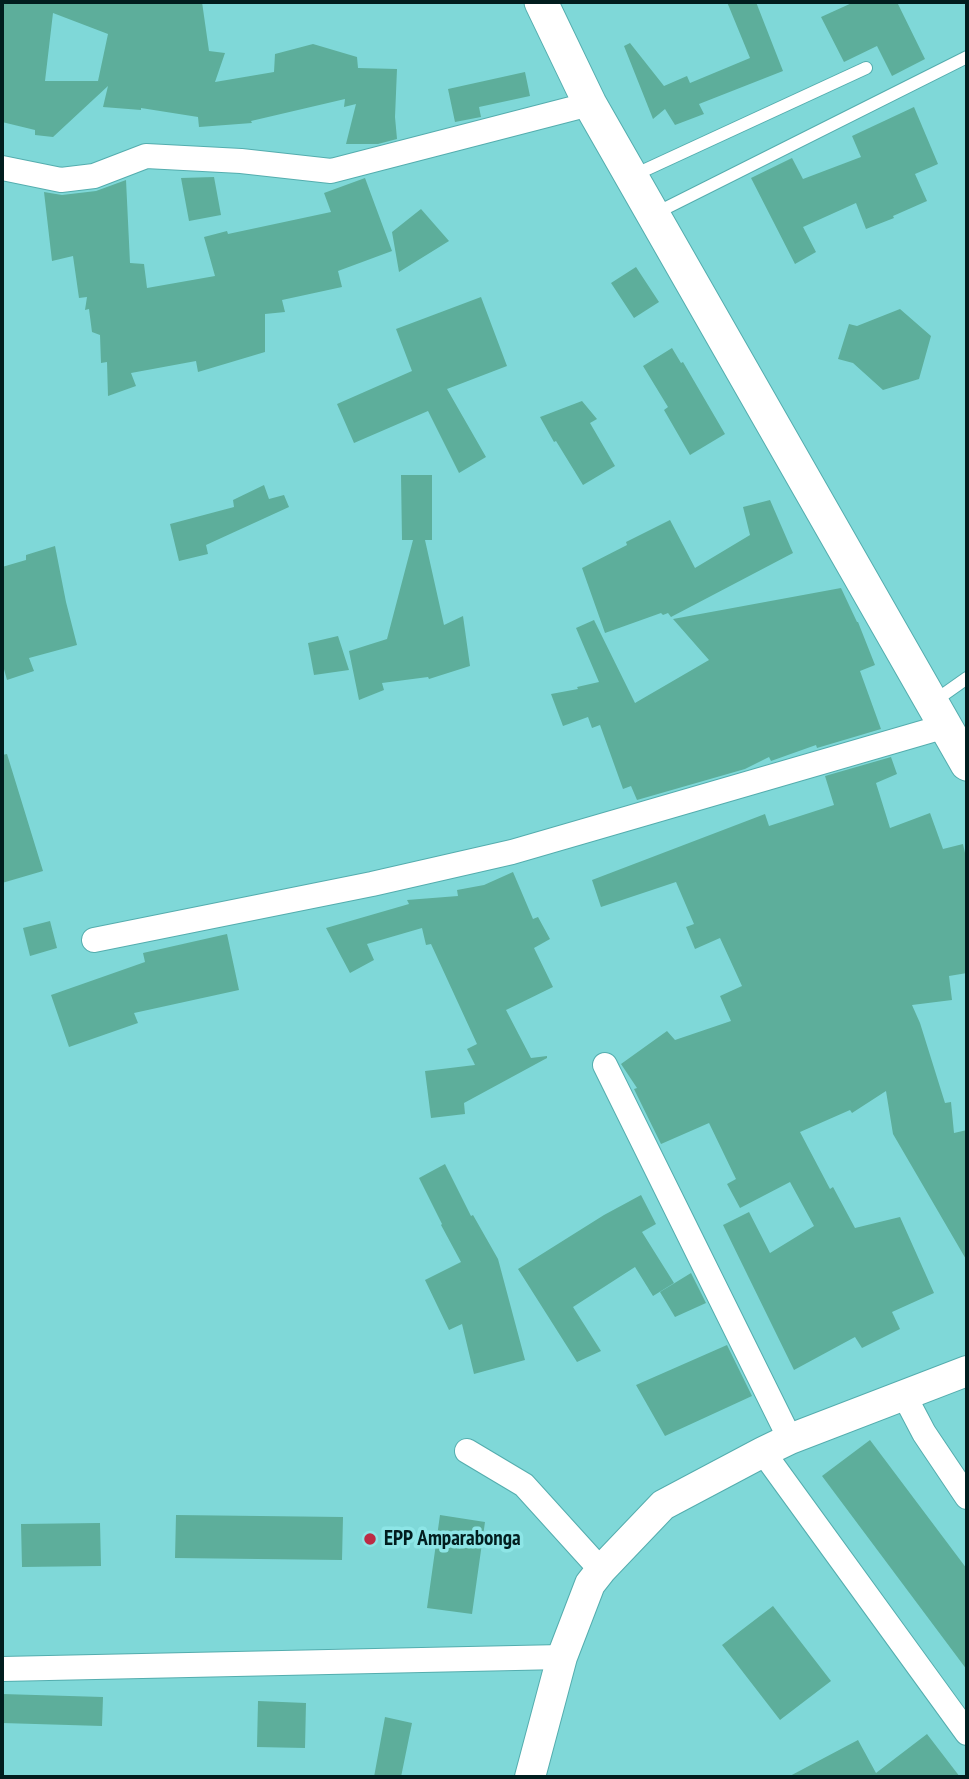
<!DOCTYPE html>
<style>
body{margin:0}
#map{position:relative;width:969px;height:1779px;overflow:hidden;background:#7fd8d8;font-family:"PT Sans Narrow",sans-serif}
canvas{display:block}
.frame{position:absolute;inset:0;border:4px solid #011d1e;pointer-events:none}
</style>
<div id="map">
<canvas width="969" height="1779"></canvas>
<div class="frame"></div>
</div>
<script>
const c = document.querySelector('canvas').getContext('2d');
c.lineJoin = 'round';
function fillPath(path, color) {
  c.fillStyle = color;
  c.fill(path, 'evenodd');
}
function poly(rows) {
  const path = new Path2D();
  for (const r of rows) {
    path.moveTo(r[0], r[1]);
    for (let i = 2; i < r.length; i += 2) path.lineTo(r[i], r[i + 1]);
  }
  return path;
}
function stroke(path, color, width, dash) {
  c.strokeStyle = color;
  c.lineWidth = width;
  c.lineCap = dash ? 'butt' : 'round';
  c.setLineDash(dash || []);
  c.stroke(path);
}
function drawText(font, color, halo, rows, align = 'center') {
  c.font = font + ' "PT Sans Narrow",sans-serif';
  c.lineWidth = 7;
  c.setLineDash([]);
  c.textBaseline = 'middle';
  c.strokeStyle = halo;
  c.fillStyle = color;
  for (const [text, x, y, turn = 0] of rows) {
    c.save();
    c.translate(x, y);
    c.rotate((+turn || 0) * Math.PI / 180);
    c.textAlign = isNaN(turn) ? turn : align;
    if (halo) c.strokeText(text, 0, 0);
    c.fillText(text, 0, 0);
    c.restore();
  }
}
const building = poly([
 [2,2,202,2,209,51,225,53,215,82,274,72,275,54,313,44,357,57,358,68,397,69,395,117,397,139,378,144,346,144,356,104,344,107,345,99,251,121,252,123,199,127,198,117,141,108,141,110,103,107,108,86,53,137,35,135,35,130,2,122],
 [53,13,108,34,98,81,45,81],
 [727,2,756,2,783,71,699,104,704,114,675,125,665,109,653,119,624,46,630,43,664,86,687,76,690,83,750,58],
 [854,2,897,2,925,59,892,76,877,46,844,62,821,17],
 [525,72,530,96,479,107,481,117,455,122,448,89],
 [914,107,938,164,915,174,927,201,893,216,894,218,866,229,856,203,803,227,816,252,795,264,751,178,792,158,803,179,861,157,852,136],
 [214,177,221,215,189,221,181,178],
 [365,178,392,251,338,271,342,287,282,300,285,312,265,314,265,352,198,372,196,361,131,373,136,386,108,396,107,362,101,363,100,335,92,332,89,309,85,310,87,297,79,298,73,256,52,261,44,192,62,195,96,191,126,180,130,263,144,264,147,288,215,276,204,237,227,231,228,234,331,212,324,193],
 [421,209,449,241,399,272,392,232],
 [636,267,659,302,634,318,611,283],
 [481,297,507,366,447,389,486,457,459,473,428,411,354,443,337,404,412,371,396,329],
 [900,309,931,336,919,379,883,390,853,363,838,359,849,324,857,326],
 [672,348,681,363,683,362,725,434,690,455,664,410,668,407,643,366],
 [582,401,597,419,590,423,615,466,583,485,556,441,554,442,540,417],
 [401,475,432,475,432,540,425,540,444,625,463,616,470,666,429,679,428,677,382,683,384,690,359,700,349,651,387,639,413,540,402,540],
 [264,485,269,499,284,495,289,507,206,545,208,554,179,561,170,524,234,507,233,500],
 [770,500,793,553,671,617,668,613,663,615,661,613,605,633,582,568,627,545,626,542,670,520,695,568,750,535,743,507],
 [55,546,66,602,77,645,29,658,34,671,7,680,2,662,2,567,26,560,26,555],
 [841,588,857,622,858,622,875,665,860,671,881,729,817,748,816,745,771,761,769,757,745,769,637,800,631,786,623,789,600,725,592,728,588,717,563,726,551,694,578,689,577,687,599,682,576,628,594,620,635,703,709,660,673,619],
 [338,636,349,670,314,675,308,643],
 [7,754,43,871,2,883,2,755],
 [891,757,897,774,876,783,890,828,930,813,943,849,963,844,967,862,967,973,949,976,952,1000,912,1005,920,1023,945,1103,951,1102,954,1133,967,1130,967,1261,893,1134,886,1091,852,1113,850,1110,800,1132,830,1189,833,1187,855,1228,900,1217,934,1293,892,1312,900,1329,862,1348,855,1337,794,1370,723,1225,749,1212,770,1253,814,1226,790,1182,740,1208,727,1184,736,1179,709,1123,661,1144,634,1089,637,1088,621,1064,667,1031,675,1040,731,1021,720,996,742,986,720,938,695,949,686,927,694,924,676,882,601,907,592,880,765,814,769,826,834,805,825,776],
 [513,872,533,919,538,917,550,939,534,948,553,987,506,1010,531,1058,547,1056,547,1058,464,1103,465,1114,431,1118,425,1071,475,1065,467,1049,477,1044,431,944,426,945,422,928,367,944,374,960,350,973,326,928,409,904,407,900,458,896,457,890,484,885],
 [50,921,57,948,30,956,23,928],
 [227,934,239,990,134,1013,138,1023,69,1047,51,995,145,962,143,953],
 [445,1164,471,1216,473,1215,498,1259,525,1360,474,1374,462,1324,449,1330,425,1280,461,1262,441,1225,442,1224,419,1178],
 [641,1195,656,1224,642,1232,674,1283,653,1296,635,1267,573,1307,601,1351,577,1362,518,1269,604,1215],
 [691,1273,706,1303,675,1317,660,1292],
 [727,1345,752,1396,665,1436,636,1385],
 [870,1440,967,1569,967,1670,822,1476],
 [176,1515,343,1517,342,1560,175,1558],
 [440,1515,485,1522,472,1614,427,1608],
 [100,1523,101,1566,22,1567,21,1524],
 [773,1606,831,1681,780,1720,722,1645],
 [2,1694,103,1697,102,1726,2,1723],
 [258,1701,306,1703,305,1748,257,1747],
 [385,1717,412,1723,401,1777,374,1777],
 [927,1734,960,1777,788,1777,858,1740,876,1773]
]);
const service = poly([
 [632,176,866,68],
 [654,214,967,57],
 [933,702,967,678]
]);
const minor = poly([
 [2,168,61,180,94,176,146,156,241,161,331,171,590,104],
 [94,940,372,884,512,852,946,726],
 [605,1065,790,1439],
 [904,1395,924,1433,967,1497],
 [467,1451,524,1485,601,1570],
 [763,1452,967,1733],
 [2,1669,562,1657]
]);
const tertiary = poly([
 [530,1777,562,1657,590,1584,601,1570,663,1505,763,1452,790,1439,967,1371]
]);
const secondary = poly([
 [541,2,590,104,967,764]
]);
const markers = [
 [370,1539,7,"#bc2b45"]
];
const poiNames = [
 ["EPP Amparabonga",384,1539]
];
fillPath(building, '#5dae9b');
stroke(service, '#54adae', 14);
stroke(minor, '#54adae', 26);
stroke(tertiary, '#54adae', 32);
stroke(secondary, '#54adae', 35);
stroke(service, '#fff', 12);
stroke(minor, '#fff', 24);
stroke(tertiary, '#fff', 30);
stroke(secondary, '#fff', 33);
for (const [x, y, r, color] of markers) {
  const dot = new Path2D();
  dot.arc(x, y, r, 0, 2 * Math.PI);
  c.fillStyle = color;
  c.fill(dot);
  stroke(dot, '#8de5e6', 2.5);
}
drawText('bold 21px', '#011d1e', '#8de5e6', poiNames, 'left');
</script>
